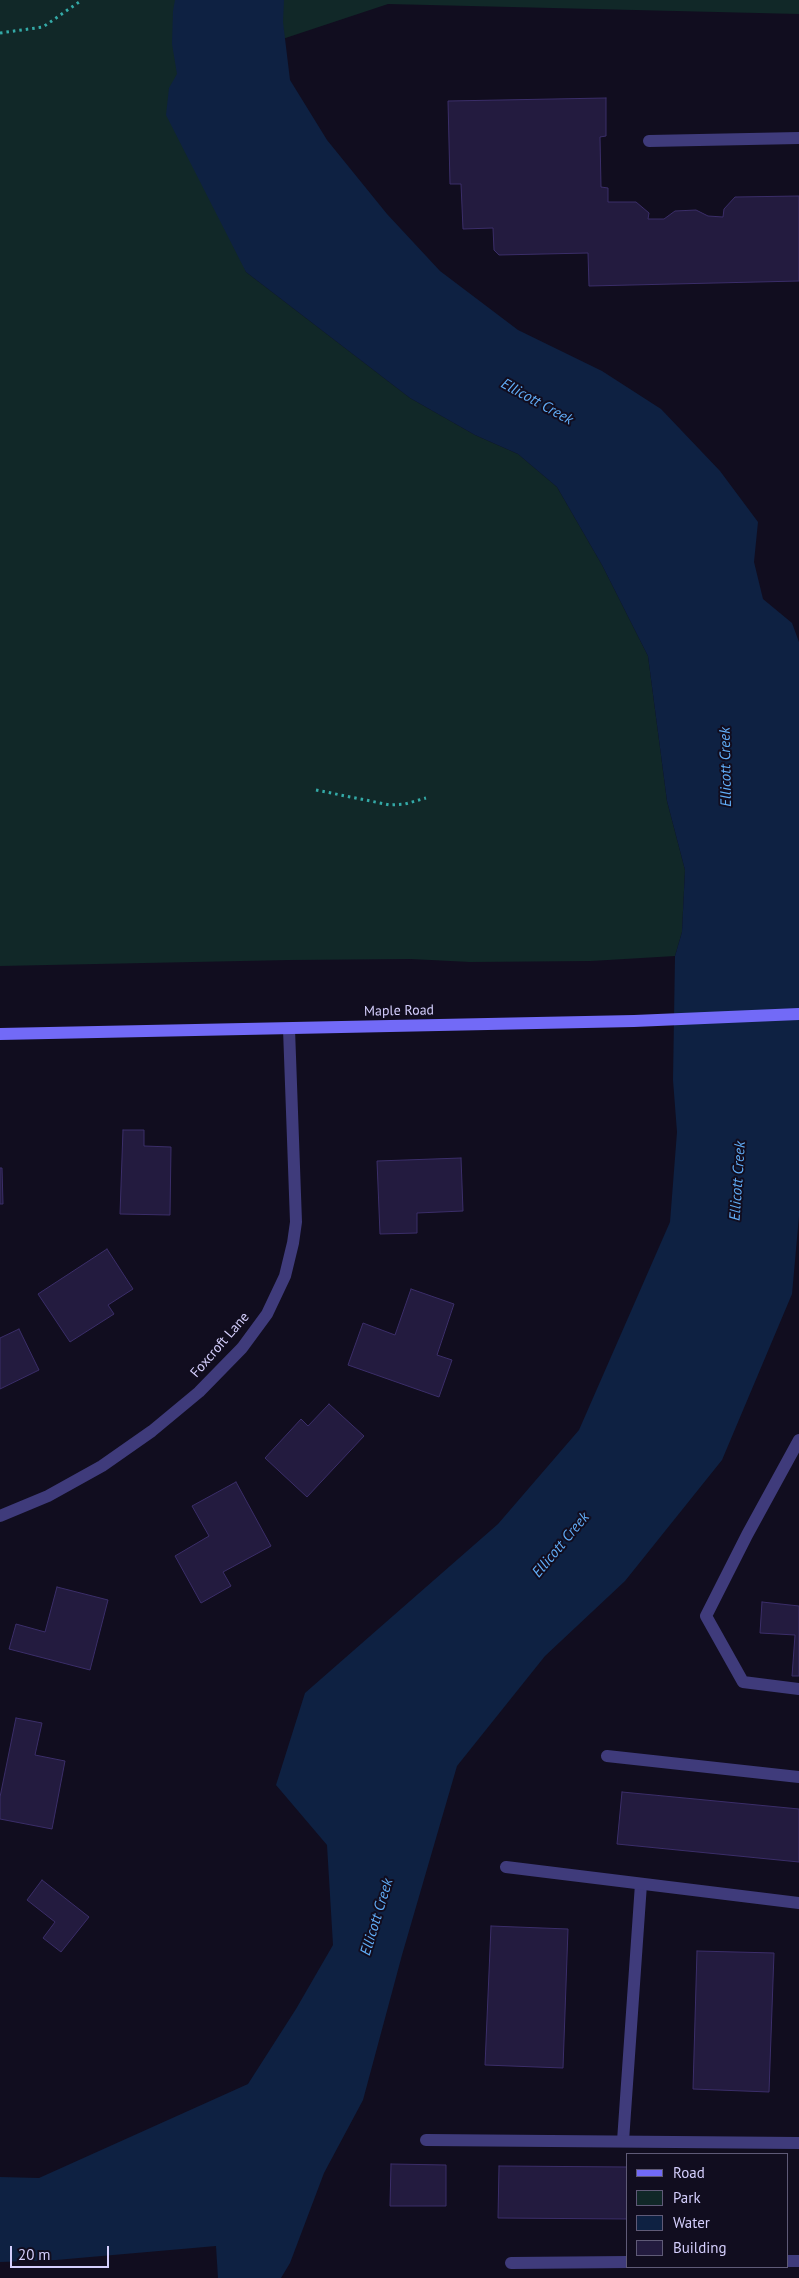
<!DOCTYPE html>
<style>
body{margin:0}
#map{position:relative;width:799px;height:2278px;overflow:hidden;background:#110d1f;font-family:"PT Sans",sans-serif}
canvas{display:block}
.legend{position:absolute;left:626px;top:2153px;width:162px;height:115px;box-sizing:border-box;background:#110d1f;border:1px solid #5f5a77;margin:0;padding:6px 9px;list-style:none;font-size:15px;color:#d4cefc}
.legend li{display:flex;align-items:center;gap:10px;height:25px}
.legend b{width:25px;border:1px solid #5f5a77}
.scale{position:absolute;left:10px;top:2246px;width:99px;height:22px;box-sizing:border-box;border:2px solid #d4cefc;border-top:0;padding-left:6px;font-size:15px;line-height:18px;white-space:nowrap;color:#d4cefc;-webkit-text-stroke:4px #110d1f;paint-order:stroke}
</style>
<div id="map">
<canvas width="799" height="2278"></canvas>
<ul class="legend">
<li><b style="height:6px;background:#726af7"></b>Road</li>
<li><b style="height:14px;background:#112828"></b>Park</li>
<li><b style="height:14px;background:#0e2142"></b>Water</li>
<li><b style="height:14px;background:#231b3f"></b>Building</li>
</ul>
<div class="scale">20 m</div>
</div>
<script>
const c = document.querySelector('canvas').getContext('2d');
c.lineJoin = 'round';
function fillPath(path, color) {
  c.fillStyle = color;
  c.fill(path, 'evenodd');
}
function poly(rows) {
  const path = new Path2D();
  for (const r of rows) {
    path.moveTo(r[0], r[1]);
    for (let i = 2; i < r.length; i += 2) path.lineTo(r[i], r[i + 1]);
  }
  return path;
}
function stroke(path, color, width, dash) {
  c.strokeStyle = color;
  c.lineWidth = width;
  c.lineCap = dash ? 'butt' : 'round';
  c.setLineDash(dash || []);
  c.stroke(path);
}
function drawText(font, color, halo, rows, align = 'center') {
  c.font = font + ' "PT Sans",sans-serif';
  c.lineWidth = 4;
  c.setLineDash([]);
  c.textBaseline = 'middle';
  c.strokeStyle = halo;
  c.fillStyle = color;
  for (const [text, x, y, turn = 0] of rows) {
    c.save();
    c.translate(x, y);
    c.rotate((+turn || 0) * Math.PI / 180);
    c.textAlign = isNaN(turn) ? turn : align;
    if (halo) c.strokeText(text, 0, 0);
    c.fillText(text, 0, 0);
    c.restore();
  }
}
const green = poly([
 [0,0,799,0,799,14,388,4,177,74,246,272,410,398,475,435,518,454,557,487,602,565,648,656,667,801,685,870,682,932,675,956,591,961,470,962,411,959,290,960,0,966]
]);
const water = poly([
 [175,0,284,0,283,22,290,80,327,140,387,214,440,271,518,330,602,371,661,409,720,471,758,522,754,562,763,599,792,623,799,642,799,1216,792,1294,722,1460,625,1581,545,1656,457,1766,402,1955,363,2100,324,2173,290,2263,281,2278,218,2278,216,2246,56,2260,0,2262,0,2177,39,2178,248,2084,296,2009,333,1945,327,1845,276,1785,305,1693,498,1524,579,1430,670,1222,677,1132,673,1080,675,956,682,932,685,870,667,801,648,656,602,565,557,487,518,454,475,435,410,398,246,272,166,115,169,88,177,74,172,44,173,11]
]);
const building = poly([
 [606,98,606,136,600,137,601,187,608,188,608,202,636,202,649,213,648,219,664,219,675,211,696,210,708,216,723,217,724,209,735,197,799,196,799,281,589,286,588,253,499,255,494,250,493,228,463,229,461,184,450,184,448,101,606,98],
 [123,1130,144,1130,144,1146,171,1147,170,1215,120,1214,123,1130],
 [461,1158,463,1211,417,1213,417,1233,380,1234,377,1161,461,1158],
 [0,1168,2,1168,3,1204,0,1204,0,1168],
 [107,1249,133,1289,108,1305,114,1314,70,1342,38,1294,107,1249],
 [411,1289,454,1304,437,1355,452,1360,439,1397,348,1365,363,1323,395,1335,411,1289],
 [19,1329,39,1370,0,1389,0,1338,19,1329],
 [329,1404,364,1436,307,1497,265,1458,301,1419,308,1426,329,1404],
 [236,1482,271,1546,223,1572,231,1586,201,1603,175,1556,209,1536,192,1506,236,1482],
 [57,1587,108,1600,90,1670,9,1649,16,1624,45,1632,57,1587],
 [762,1602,799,1606,799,1676,792,1676,795,1635,760,1633,762,1602],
 [16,1718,42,1723,35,1755,65,1761,52,1829,0,1819,0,1797,16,1718],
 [622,1792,799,1809,799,1862,617,1844,622,1792],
 [42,1880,89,1917,61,1952,43,1938,55,1922,27,1900,42,1880],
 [491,1926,568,1929,563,2068,485,2065,491,1926],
 [697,1951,774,1953,769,2092,693,2089,697,1951],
 [391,2164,446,2165,446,2206,390,2206,391,2164],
 [499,2166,628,2167,628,2219,498,2218,499,2166]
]);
const path = poly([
 [0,33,43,27,82,0],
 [316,790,390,805,405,804,426,798]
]);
const lane = poly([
 [649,141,799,138],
 [799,1440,747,1535,706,1616,743,1682,799,1689],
 [623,2141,641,1884],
 [788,2261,799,2261],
 [511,2263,628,2262]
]);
const street = poly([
 [0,1516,48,1496,102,1466,152,1431,199,1392,242,1348,267,1314,285,1276,293,1243,296,1222,289,1029],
 [607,1756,799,1777],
 [506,1867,799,1903],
 [426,2140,799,2143]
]);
const secondary = poly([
 [0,1034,634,1021,799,1014]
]);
const streetNames = [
 ["Maple Road",399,1011,-1],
 ["Foxcroft Lane",220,1345,-49]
];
const waterNames = [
 ["Ellicott Creek",537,402,29],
 ["Ellicott Creek",726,767,-91],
 ["Ellicott Creek",738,1181,-86],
 ["Ellicott Creek",561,1545,-50],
 ["Ellicott Creek",377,1917,-73]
];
fillPath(green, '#112828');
fillPath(water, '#0e2142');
fillPath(building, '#231b3f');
stroke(building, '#3b2e69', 1);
stroke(path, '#34aaa7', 3, [2.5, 4]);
stroke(lane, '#3f3b7b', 12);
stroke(street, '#3f3b7b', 12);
stroke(secondary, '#726af7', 12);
drawText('14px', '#d4cefc', '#110d1f', streetNames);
drawText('italic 15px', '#61adf7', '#110d1f', waterNames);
</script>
